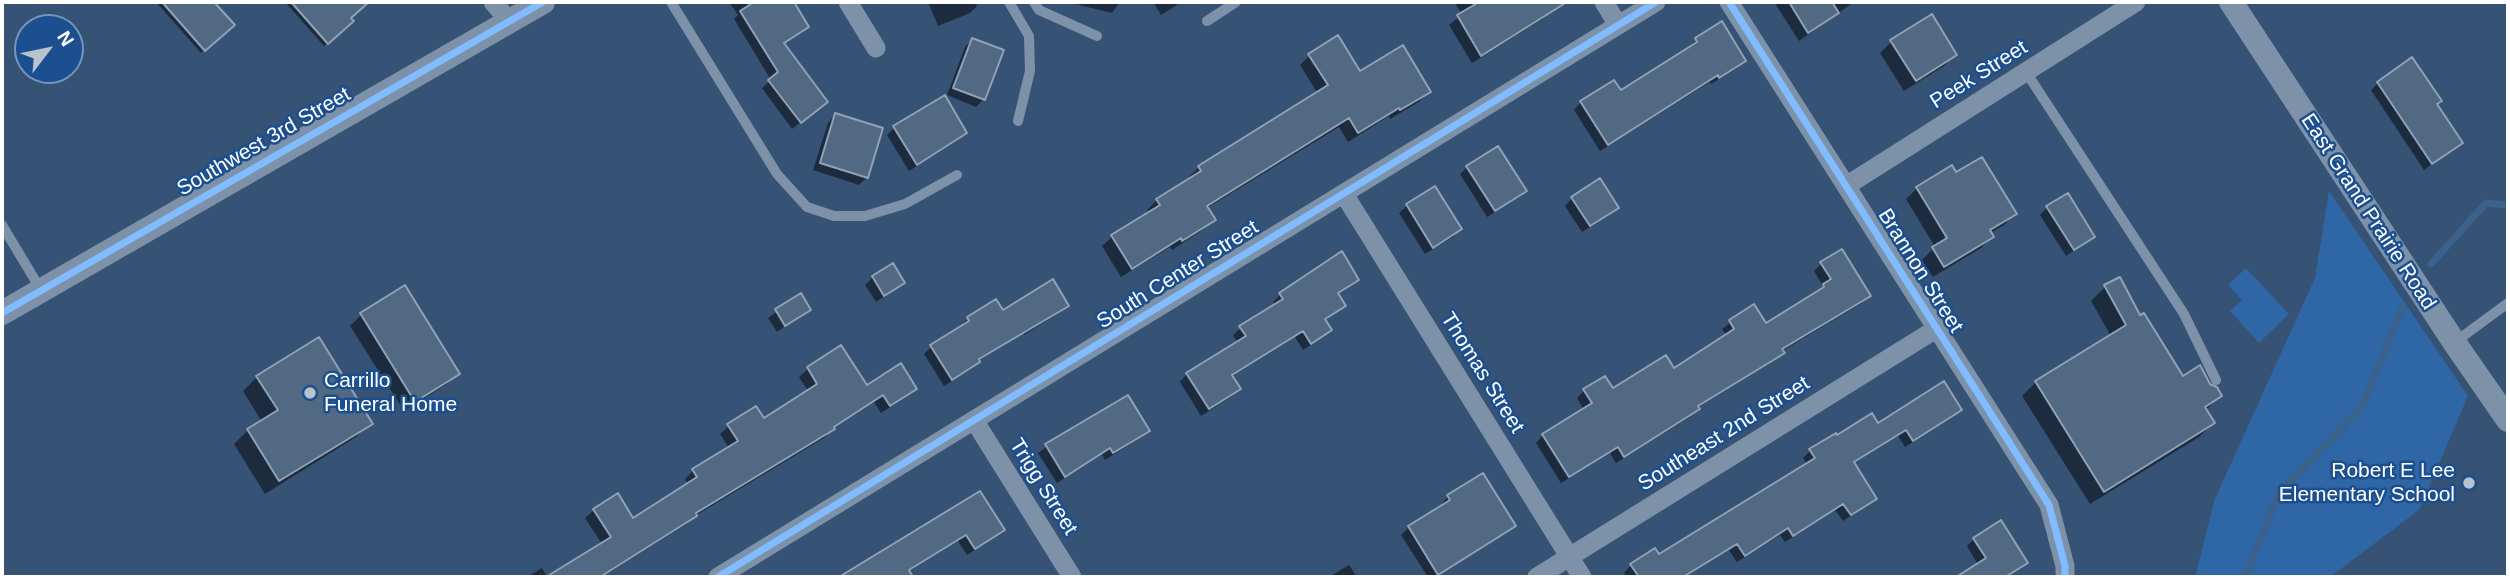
<!DOCTYPE html>
<style>
body{margin:0}
#map{position:relative;width:2510px;height:579px;overflow:hidden;background:#365274;font-family:Helvetica,sans-serif}
canvas{display:block}
.frame{position:absolute;inset:0;border:4px solid #fff;pointer-events:none}
.north{position:absolute;left:14px;top:14px;width:70px;height:70px;box-sizing:border-box;background:#1b4f8f;border:2px solid #7695bc;border-radius:50%;rotate:58deg;font-size:19px;font-weight:700;line-height:28px;text-align:center;color:#fff}
.north::after{content:'';display:block;margin:auto;width:24px;height:32px;background:#b9c2ce;clip-path:polygon(50% 0,100% 100%,50% 72%,0 100%)}
</style>
<div id="map">
<canvas width="2510" height="579"></canvas>
<div class="frame"></div>
<div class="north">N</div>
</div>
<script>
const c = document.querySelector('canvas').getContext('2d');
c.lineJoin = 'round';
function fillPath(path, color) {
  c.fillStyle = color;
  c.fill(path, 'evenodd');
}
function poly(rows) {
  const path = new Path2D();
  for (const r of rows) {
    path.moveTo(r[0], r[1]);
    for (let i = 2; i < r.length; i += 2) path.lineTo(r[i], r[i + 1]);
  }
  return path;
}
function stroke(path, color, width, dash) {
  c.strokeStyle = color;
  c.lineWidth = width;
  c.lineCap = dash ? 'butt' : 'round';
  c.setLineDash(dash || []);
  c.stroke(path);
}
function drawText(font, color, halo, rows, align = 'center') {
  c.font = font + ' Helvetica,sans-serif';
  c.lineWidth = 5;
  c.setLineDash([]);
  c.textBaseline = 'middle';
  c.strokeStyle = halo;
  c.fillStyle = color;
  for (const [text, x, y, turn = 0] of rows) {
    c.save();
    c.translate(x, y);
    c.rotate((+turn || 0) * Math.PI / 180);
    c.textAlign = isNaN(turn) ? turn : align;
    if (halo) c.strokeText(text, 0, 0);
    c.fillText(text, 0, 0);
    c.restore();
  }
}
const green = poly([
 [2329,191,2468,396,2419,510,2330,577,2195,577,2214,501,2315,278],
 [2246,268,2289,314,2259,343,2230,311,2242,300,2228,285]
]);
const shadow = poly([
 [156,2,212,2,232,25,201,53],
 [285,2,367,2,349,18,352,21,324,46],
 [729,2,791,2,807,27,783,44,826,102,792,129,762,88,771,80,734,19,738,15],
 [928,2,976,2,977,6,970,13,938,26],
 [1067,2,1120,2,1112,13],
 [1153,2,1182,2,1161,15],
 [1454,2,1548,2,1552,9,1544,18,1472,63,1449,25,1462,14],
 [1774,2,1854,2,1799,41],
 [972,40,984,99,976,107,947,95,965,47],
 [1696,40,1744,60,1737,68,1711,84,1710,82,1600,151,1574,110,1581,102,1620,92,1690,49,1689,47],
 [1891,42,1955,55,1944,66,1904,91,1880,53],
 [1310,55,1359,73,1429,92,1419,102,1390,119,1389,116,1348,142,1339,127,1207,208,1214,220,1204,229,1172,250,1170,247,1121,277,1102,246,1112,237,1150,213,1147,210,1157,200,1190,180,1189,177,1199,167,1318,94,1300,65],
 [2378,83,2461,142,2424,170,2371,90],
 [835,115,867,177,859,185,813,170,828,123],
 [894,128,965,132,958,140,909,171,887,135],
 [1467,167,1524,191,1517,198,1487,217,1460,174],
 [1951,168,1956,175,2015,214,2004,225,1990,233,1992,237,1981,248,1933,277,1922,260,1935,247,1906,199,1917,188],
 [1435,188,1460,229,1453,237,1425,254,1399,213,1407,206],
 [1572,198,1617,208,1609,215,1582,232,1565,206],
 [2048,207,2093,237,2066,256,2040,215],
 [1821,264,1869,295,1862,303,1782,351,1783,353,1775,360,1697,408,1690,417,1616,463,1610,453,1561,483,1536,443,1543,435,1584,410,1577,398,1584,391,1613,391,1673,370,1727,336,1722,329,1754,306,1765,325,1816,294,1823,286,1814,271],
 [873,277,903,283,876,302,865,285],
 [1357,279,1337,295,1344,306,1324,321,1330,330,1323,337,1303,350,1295,337,1231,377,1239,389,1231,397,1201,416,1180,382,1187,374,1238,343,1233,335,1241,328,1276,306,1273,302,1281,294],
 [2119,279,2140,318,2182,378,2208,385,2220,396,2206,410,2213,423,2199,437,2090,504,2022,396,2036,382,2111,336,2091,301,2105,287],
 [800,295,809,309,777,332,768,318],
 [995,301,1002,313,1067,305,1059,313,1024,335,1023,333,978,361,971,369,944,386,924,354,931,347,961,328,960,326,968,319],
 [361,315,458,373,447,384,404,411,350,326],
 [841,348,866,387,915,388,906,397,881,413,874,402,833,429,824,438,695,516,687,524,602,577,549,577,602,544,585,518,594,510,632,520,689,485,685,479,693,471,729,448,720,434,729,426,763,420,809,392,799,377,808,369],
 [257,377,370,423,356,437,265,494,234,444,248,430,262,422,243,391],
 [1960,410,1952,417,1905,447,1898,436,1853,464,1875,499,1843,521,1835,510,1785,542,1780,535,1737,562,1729,550,1685,577,1627,577,1624,573,1631,565,1658,556,1807,464,1803,458,1810,451,1837,438,1878,425],
 [1148,430,1140,438,1105,460,1102,454,1057,483,1038,453,1068,431],
 [1482,475,1513,525,1506,533,1436,577,1428,577,1401,535,1409,527,1442,507,1441,504,1448,497],
 [980,494,1002,530,995,537,967,555,958,541,908,572,911,577,842,577],
 [1974,539,2026,563,2007,577,1959,577,1978,565,1967,546],
 [1349,565,1357,577,1329,577],
 [542,568,547,577,527,577]
]);
const stream = poly([
 [2431,264,2486,203,2508,205],
 [2245,577,2280,491,2362,407,2403,306]
]);
const building = poly([
 [162,2,214,2,235,25,205,51,162,2],
 [291,2,369,2,351,18,354,21,328,44,291,2],
 [754,2,794,2,809,27,784,43,828,102,801,123,768,80,778,72,740,11,754,2],
 [1479,2,1567,2,1481,56,1457,15,1479,2],
 [1789,2,1832,2,1839,13,1808,33,1789,2],
 [1932,14,1957,55,1916,81,1890,40,1932,14],
 [1722,21,1746,61,1719,78,1718,75,1608,145,1580,101,1614,80,1621,90,1697,42,1695,38,1722,21],
 [1338,35,1360,71,1403,45,1431,92,1400,110,1399,108,1358,133,1349,118,1207,206,1216,220,1182,241,1181,238,1132,269,1111,235,1160,205,1156,199,1201,171,1198,166,1328,85,1308,54,1338,35],
 [972,38,1004,50,985,100,953,88,972,38],
 [2412,57,2442,101,2437,104,2463,143,2432,164,2377,82,2412,57],
 [945,95,967,133,917,165,893,126,945,95],
 [835,113,883,128,868,178,820,163,835,113],
 [1498,146,1527,191,1495,211,1466,166,1498,146],
 [1982,157,2017,214,1990,230,1994,237,1944,267,1932,247,1947,238,1916,187,1952,165,1956,172,1982,157],
 [1600,178,1619,208,1590,226,1571,197,1600,178],
 [1435,186,1462,229,1433,248,1406,204,1435,186],
 [2068,193,2095,237,2074,250,2046,206,2068,193],
 [1842,249,1871,296,1782,349,1785,353,1698,406,1700,409,1624,457,1618,447,1569,477,1542,434,1592,403,1583,389,1605,376,1613,388,1666,355,1674,368,1734,329,1729,320,1754,304,1766,323,1824,287,1823,284,1831,279,1820,262,1842,249],
 [1342,251,1359,280,1338,293,1346,306,1325,319,1332,330,1311,344,1303,331,1232,375,1241,389,1209,409,1186,373,1246,336,1239,326,1283,299,1279,293,1342,251],
 [893,263,905,283,884,296,872,276,893,263],
 [2120,277,2140,315,2144,313,2183,376,2200,365,2210,384,2217,387,2222,396,2205,407,2215,423,2104,492,2035,381,2126,325,2104,285,2120,277],
 [1053,279,1069,306,979,359,980,362,952,380,930,345,969,321,967,317,996,299,1003,310,1053,279],
 [405,285,460,374,415,402,360,313,405,285],
 [801,293,811,310,785,326,775,309,801,293],
 [319,337,373,424,279,481,247,429,278,410,256,376,319,337],
 [841,345,867,385,901,363,917,389,890,406,883,395,834,427,835,429,696,513,697,516,600,577,546,577,611,537,593,509,618,493,633,518,697,477,692,469,738,441,727,424,756,406,764,418,817,384,807,367,841,345],
 [1944,381,1962,410,1913,441,1906,430,1854,462,1877,499,1851,515,1843,504,1793,536,1788,528,1745,556,1737,544,1683,577,1639,577,1630,564,1655,548,1659,554,1815,458,1809,449,1836,433,1837,435,1872,413,1878,423,1944,381],
 [1128,395,1150,431,1113,453,1110,448,1065,477,1045,444,1128,395],
 [1483,473,1516,526,1438,575,1408,526,1450,500,1447,495,1483,473],
 [980,491,1005,530,975,549,966,535,909,570,913,577,839,577,980,491],
 [2001,520,2028,563,2005,577,1956,577,1986,558,1973,538,2001,520]
]);
const service = poly([
 [671,2,777,174,807,207,834,216,865,216,905,204,957,175],
 [1009,2,1029,36,1030,71,1018,121],
 [1034,2,1039,10,1097,36],
 [1207,21,1236,2],
 [2026,72,2184,314,2216,380],
 [2,225,41,290],
 [2455,342,2508,303]
]);
const minor = poly([
 [493,2,510,22],
 [848,2,876,48],
 [1604,2,1618,25],
 [1729,2,2049,505,2065,566,2065,577],
 [1846,186,2136,2],
 [1344,194,1582,577],
 [974,420,1072,577],
 [718,577,1656,2],
 [1537,577,1936,329]
]);
const tertiary = poly([
 [2231,2,2454,342,2508,420],
 [2,313,543,2]
]);
const cycleway = poly([
 [1729,2,2049,505,2065,566,2065,577],
 [2,313,543,2],
 [718,577,1656,2]
]);
const markers = [
 [310,393,7,"#b9c2ce"],
 [2469,483,7,"#b9c2ce"]
];
const streetNames = [
 ["Peek Street",1979,75,-32],
 ["Southwest 3rd Street",264,142,-30],
 ["East Grand Prairie Road",2368,212,57],
 ["Brannon Street",1920,271,58],
 ["South Center Street",1178,275,-32],
 ["Thomas Street",1482,373,58],
 ["Southeast 2nd Street",1724,434,-32],
 ["Trigg Street",1043,487,58]
];
const poiNames = [
 ["Carrillo",324,381],
 ["Funeral Home",324,405],
 ["Robert E Lee",2455,471,"right"],
 ["Elementary School",2455,495,"right"]
];
fillPath(green, '#2f66a5');
fillPath(shadow, '#0007');
stroke(stream, '#3b618d', 7);
fillPath(building, '#526984');
stroke(building, '#92a2b6', 2);
stroke(service, '#7d92a8', 10);
stroke(minor, '#7d92a8', 19);
stroke(tertiary, '#7d92a8', 24);
stroke(cycleway, '#80bcff', 7);
for (const [x, y, r, color] of markers) {
  const dot = new Path2D();
  dot.arc(x, y, r, 0, 2 * Math.PI);
  c.fillStyle = color;
  c.fill(dot);
  stroke(dot, '#1b4f8f', 2.5);
}
drawText('21px', '#fff', '#1b4f8f', streetNames);
drawText('21px', '#fff', '#1b4f8f', poiNames, 'left');
</script>
